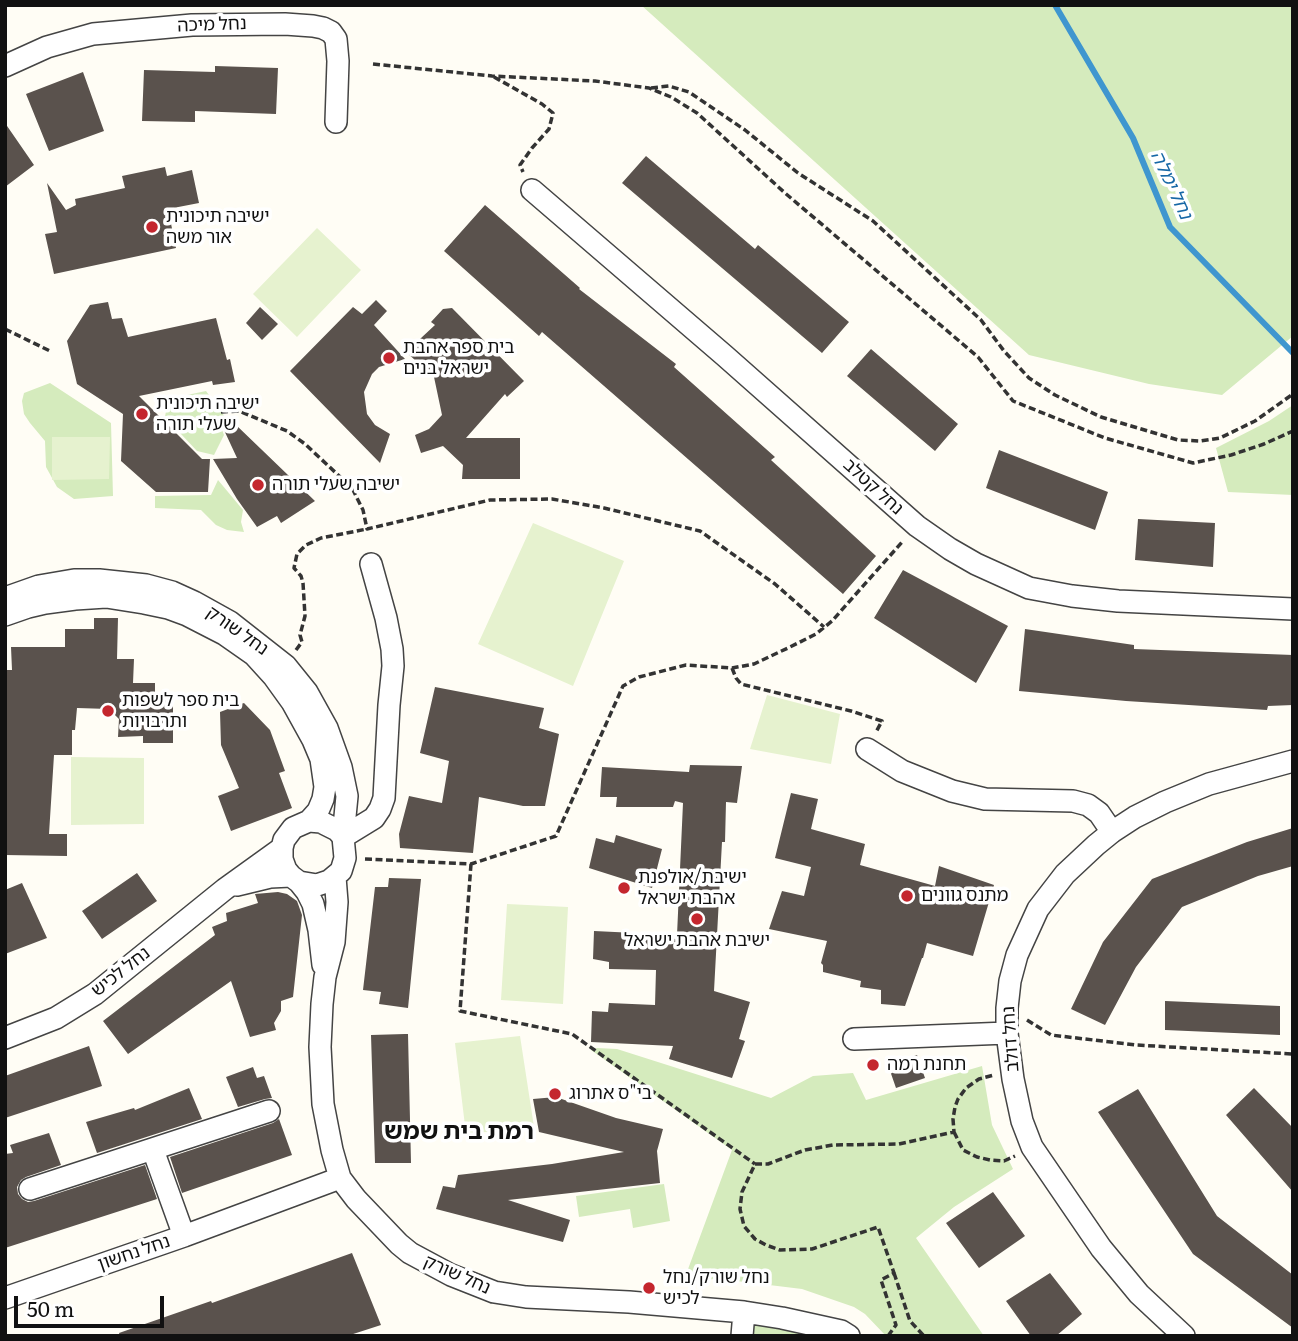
<!DOCTYPE html>
<meta charset="utf-8">
<style>
body{margin:0}
#map{position:relative;width:1298px;height:1341px;overflow:hidden;background:#fffdf5;font-family:Literata,serif}
canvas{display:block}
.frame{position:absolute;inset:0;border:7px solid #111;pointer-events:none}
.scale{position:absolute;left:14px;top:1296px;width:150px;height:32px;box-sizing:border-box;border:4px solid #111;border-top:0;padding-left:9px;font-size:21px;line-height:24px;white-space:nowrap;color:#111;-webkit-text-stroke:5px #fff;paint-order:stroke}
</style>
<div id="map">
<canvas width="1298" height="1341"></canvas>
<div class="frame"></div>
<div class="scale">50 m</div>
</div>
<script>
const c = document.querySelector('canvas').getContext('2d');
c.lineJoin = 'round';
function fillPath(path, color) {
  c.fillStyle = color;
  c.fill(path, 'evenodd');
}
function poly(rows) {
  const path = new Path2D();
  for (const r of rows) {
    path.moveTo(r[0], r[1]);
    for (let i = 2; i < r.length; i += 2) path.lineTo(r[i], r[i + 1]);
  }
  return path;
}
function stroke(path, color, width, dash) {
  c.strokeStyle = color;
  c.lineWidth = width;
  c.lineCap = dash ? 'butt' : 'round';
  c.setLineDash(dash || []);
  c.stroke(path);
}
function drawText(font, color, halo, rows, align = 'center') {
  c.font = font + ' Literata,"Noto Sans Hebrew",serif';
  c.lineWidth = 7;
  c.setLineDash([]);
  c.textBaseline = 'middle';
  c.strokeStyle = halo;
  c.fillStyle = color;
  for (const [text, x, y, turn = 0] of rows) {
    c.save();
    c.translate(x, y);
    c.rotate((+turn || 0) * Math.PI / 180);
    c.textAlign = isNaN(turn) ? turn : align;
    if (halo) c.strokeText(text, 0, 0);
    c.fillText(text, 0, 0);
    c.restore();
  }
}
const green = poly([
 [641,5,1293,5,1293,336,1222,395,1149,384,1029,355],
 [50,383,111,423,113,496,74,499,57,487,46,467,45,441,30,423,24,414,22,401,24,393],
 [206,391,225,417,222,430,224,435,214,455,197,451,165,417,168,399],
 [1293,405,1293,495,1228,492,1216,448,1269,421],
 [218,480,243,510,241,522,244,532,227,530,216,525,201,510,155,508,155,496,211,495],
 [597,1048,617,1049,771,1098,813,1076,853,1073,866,1100,982,1066,992,1125,1013,1169,954,1207,916,1238,984,1336,886,1336,865,1314,854,1307,802,1289,720,1279,684,1280,732,1150,591,1050],
 [664,1184,670,1221,633,1228,630,1209,579,1217,576,1196],
 [750,1323,780,1327,817,1336,749,1336]
]);
const pitch = poly([
 [317,228,361,270,297,337,253,294],
 [52,437,110,437,109,479,52,480],
 [533,523,624,561,573,686,478,644],
 [767,695,840,714,831,764,750,749],
 [71,757,144,758,144,824,71,825],
 [507,904,568,907,563,1004,501,1000],
 [520,1036,534,1127,466,1134,455,1043]
]);
const stream = poly([
 [1055,5,1133,138,1170,227,1293,353]
]);
const building = poly([
 [215,66,278,68,276,114,195,111,195,122,142,121,144,70,215,72],
 [83,72,104,131,49,151,26,94],
 [5,123,34,165,5,187],
 [646,156,755,249,758,245,849,322,822,353,622,183],
 [165,167,167,176,192,170,199,203,168,209,176,248,54,274,45,234,57,232,47,183,66,210,76,205,75,199,125,188,122,176],
 [485,205,580,288,579,289,676,364,674,367,775,457,771,460,876,556,843,594,542,332,539,336,444,251],
 [376,300,387,311,374,325,405,359,379,367,372,374,364,392,367,414,375,425,390,434,380,463,290,371,353,307,362,314],
 [108,302,112,319,122,318,128,337,216,318,227,360,230,359,235,382,213,385,212,381,139,396,202,459,210,459,208,492,156,492,121,461,123,414,77,384,67,341,90,305],
 [260,307,278,324,262,340,246,323],
 [452,308,524,381,507,397,505,394,466,438,520,438,520,479,462,479,463,465,443,446,421,453,415,435,429,429,442,415,434,377,406,352,435,325,431,322,443,309],
 [871,349,958,424,935,451,847,376],
 [235,424,315,501,281,523,277,516,257,527,237,499,213,459,237,458,224,430],
 [999,450,1108,492,1095,530,986,488],
 [1138,519,1215,523,1213,567,1135,560],
 [903,570,1008,626,976,683,874,618],
 [94,618,118,618,117,659,134,659,133,683,155,683,155,699,173,700,173,743,143,743,143,736,118,737,119,719,109,709,77,708,75,730,72,730,72,755,54,755,49,834,67,834,67,856,5,855,6,670,12,670,11,647,65,647,65,629,94,629],
 [1025,629,1134,645,1134,649,1293,655,1293,705,1268,706,1267,710,1126,701,1019,691],
 [435,687,544,708,539,728,559,734,545,806,523,806,479,797,473,853,400,848,399,834,409,796,442,803,449,761,420,753],
 [244,703,270,730,285,771,279,773,292,808,231,831,218,796,239,788,221,745,220,712],
 [690,765,742,766,737,803,726,802,725,842,722,842,714,991,750,1002,739,1039,745,1041,732,1078,669,1059,673,1046,591,1042,592,1011,608,1012,609,1003,655,1005,656,970,609,969,609,962,593,959,594,931,677,935,683,803,675,801,673,807,616,807,617,797,600,797,602,767,689,772],
 [791,793,818,799,811,829,865,844,860,865,935,886,939,866,994,885,973,956,927,943,923,958,922,958,905,1006,881,1004,881,990,860,987,861,981,823,972,823,965,821,963,827,941,769,929,782,891,804,896,811,867,775,858],
 [1293,828,1293,866,1258,876,1182,907,1136,967,1105,1025,1071,1009,1103,942,1152,879,1247,842],
 [616,835,662,849,652,888,589,868,596,838,614,843],
 [137,873,157,901,102,939,82,911],
 [389,878,421,879,408,1008,379,1004,381,992,363,990,375,887,388,887],
 [22,883,47,938,5,954,5,890],
 [278,892,287,894,297,901,302,915,293,997,281,1001,281,1011,274,1023,276,1030,250,1037,231,981,128,1054,103,1021,215,935,212,927,227,921,226,913,258,903,255,894],
 [1165,1001,1280,1006,1280,1035,1165,1030],
 [405,1034,408,1034,411,1163,375,1163,371,1035],
 [89,1046,102,1086,5,1118,5,1076],
 [917,1055,925,1078,896,1088,888,1065],
 [253,1067,257,1078,264,1076,272,1098,265,1099,238,1107,226,1077],
 [189,1088,202,1119,97,1153,86,1122,134,1108,135,1110],
 [1254,1088,1293,1128,1293,1192,1226,1115],
 [1138,1089,1217,1216,1293,1275,1293,1328,1193,1254,1098,1112],
 [556,1097,616,1118,663,1129,657,1151,660,1183,508,1200,570,1220,563,1242,436,1209,443,1186,455,1188,458,1175,552,1164,624,1152,539,1132,533,1099],
 [279,1119,292,1155,182,1193,170,1157,273,1123],
 [49,1133,61,1165,26,1177,21,1180,17,1187,18,1194,22,1199,28,1202,34,1201,145,1165,157,1199,5,1248,5,1154,13,1153,10,1145],
 [993,1192,1025,1236,979,1268,946,1223],
 [352,1253,381,1325,347,1336,120,1336,119,1333,211,1301,212,1303],
 [1050,1273,1082,1314,1056,1336,1031,1336,1006,1301]
]);
const path = poly([
 [373,64,492,76,595,81,649,88,671,97,697,113,785,193,978,357,1013,401,1105,438,1193,463,1231,455,1264,444,1293,431],
 [494,77,542,104,553,113,549,129,532,148,520,165,523,172],
 [651,88,669,86,689,92,745,130,798,173,873,221,981,320,1004,351,1029,378,1055,395,1101,417,1178,440,1200,441,1220,438,1255,421,1293,394],
 [5,329,52,352],
 [221,412,239,411,287,431,305,444,352,488,363,510,367,529,490,500,552,499,604,508,700,531,775,584,824,627],
 [296,650,302,642,300,635,305,616,303,583,301,576,294,568,297,554,306,545,321,538,367,529],
 [732,668,736,678,741,684,851,711,882,721,876,732],
 [365,859,471,864,556,836,623,686,639,677,686,665,732,668,754,664,790,647,816,634,832,621,903,541],
 [471,864,460,1011,572,1034,755,1164],
 [1027,1020,1051,1035,1136,1045,1293,1054],
 [954,1132,963,1150,977,1157,990,1160,1004,1161,1015,1156],
 [894,1273,910,1321,924,1336],
 [888,1336,896,1325,881,1280,894,1273,878,1227,812,1249,780,1250,766,1245,755,1239,744,1226,740,1209,742,1192,755,1164,768,1164,805,1150,833,1145,899,1144,954,1132,953,1119,955,1107,958,1099,966,1088,979,1079,994,1075]
]);
const minor = poly([
 [5,66,47,47,93,34,192,25,285,24,313,26,323,28,331,32,336,39,338,61,336,122],
 [532,190,725,356,917,526,950,549,976,564,1029,588,1072,596,1118,601,1293,609],
 [5,598,39,586,74,580,99,580,146,585,172,592,194,602,230,622,286,666,307,692,327,728,341,767,347,796,343,837,345,858,341,871,329,881,317,885,299,882,291,876,286,870,282,859,282,848,284,840,293,828,309,821,321,822,337,830,343,837],
 [5,615,28,607,45,603,75,599,106,597,144,603,168,608,187,615,224,634,254,655,274,677,292,702,313,740,321,759,325,787,323,799,318,811,309,821],
 [867,749,902,771,952,791,985,799,1073,801,1088,805,1099,813,1112,832],
 [343,837,374,818,380,809,384,798,389,705,393,666,392,649,386,618,371,564],
 [335,877,337,902,334,942,325,977,322,1004,320,1047,323,1104,332,1150,340,1178,356,1199,399,1244,410,1253,451,1275,494,1292,526,1297,629,1302,744,1312,782,1318,841,1331,849,1336],
 [299,882,307,892,313,904,319,930,323,965],
 [237,885,270,877,291,876],
 [5,1038,56,1018,95,994,225,889,282,848],
 [854,1039,1007,1033],
 [153,1150,184,1236],
 [30,1189,269,1111],
 [5,1298,184,1236,340,1178],
 [742,1336,744,1312],
 [1184,1336,1139,1294,1101,1248,1032,1147,1022,1121,1013,1079,1007,1033,1007,1008,1010,981,1017,955,1038,909,1065,874,1096,845,1112,832,1135,817,1165,802,1209,784,1293,761]
]);
const markers = [
 [152,227,7,"#c4262e"],
 [389,358,7,"#c4262e"],
 [142,414,7,"#c4262e"],
 [258,485,7,"#c4262e"],
 [108,711,7,"#c4262e"],
 [624,888,7,"#c4262e"],
 [907,896,7,"#c4262e"],
 [697,919,7,"#c4262e"],
 [873,1065,7,"#c4262e"],
 [555,1094,7,"#c4262e"],
 [649,1288,7,"#c4262e"]
];
const streetNames = [
 ["נחל מיכה",212,25,-2],
 ["נחל קטלב",873,487,42],
 ["נחל שורק",237,631,35],
 ["נחל לכיש",121,972,-38],
 ["נחל דולב",1011,1039,-94],
 ["נחל נחשון",134,1253,-19],
 ["נחל שורק",457,1275,24]
];
const poiNames = [
 ["ישיבה תיכונית",166,217],
 ["אור משה",166,238],
 ["בית ספר אהבת",403,348],
 ["ישראל בנים",403,369],
 ["ישיבה תיכונית",156,404],
 ["שעלי תורה",156,425],
 ["ישיבה שעלי תורה",272,485],
 ["בית ספר לשפות",122,701],
 ["ותרבויות",122,722],
 ["ישיבת/אולפנת",638,878],
 ["אהבת ישראל",638,899],
 ["מתנס גוונים",921,896],
 ["ישיבת אהבת ישראל",697,941,"center"],
 ["תחנת רמה",887,1065],
 ["בי\"ס אתרוג",569,1094],
 ["נחל שורק/נחל",663,1278],
 ["לכיש",663,1299]
];
const waterNames = [
 ["נחל ימלה",1171,185,65]
];
const districtNames = [
 ["רמת בית שמש",459,1132]
];
fillPath(green, '#d5ebbd');
fillPath(pitch, '#e6f2cf');
stroke(stream, '#3f96cf', 6);
fillPath(building, '#5a524d');
stroke(minor, '#444', 24);
stroke(path, '#333', 3.5, [7, 3.5]);
stroke(minor, '#fff', 21);
for (const [x, y, r, color] of markers) {
  const dot = new Path2D();
  dot.arc(x, y, r, 0, 2 * Math.PI);
  c.fillStyle = color;
  c.fill(dot);
  stroke(dot, '#fff', 2.5);
}
drawText('18px', '#111', '#fff', streetNames);
drawText('18px', '#111', '#fff', poiNames, 'left');
drawText('italic 19px', '#1768a6', '#fff', waterNames);
drawText('bold 24px', '#111', '#fff', districtNames);
</script>
